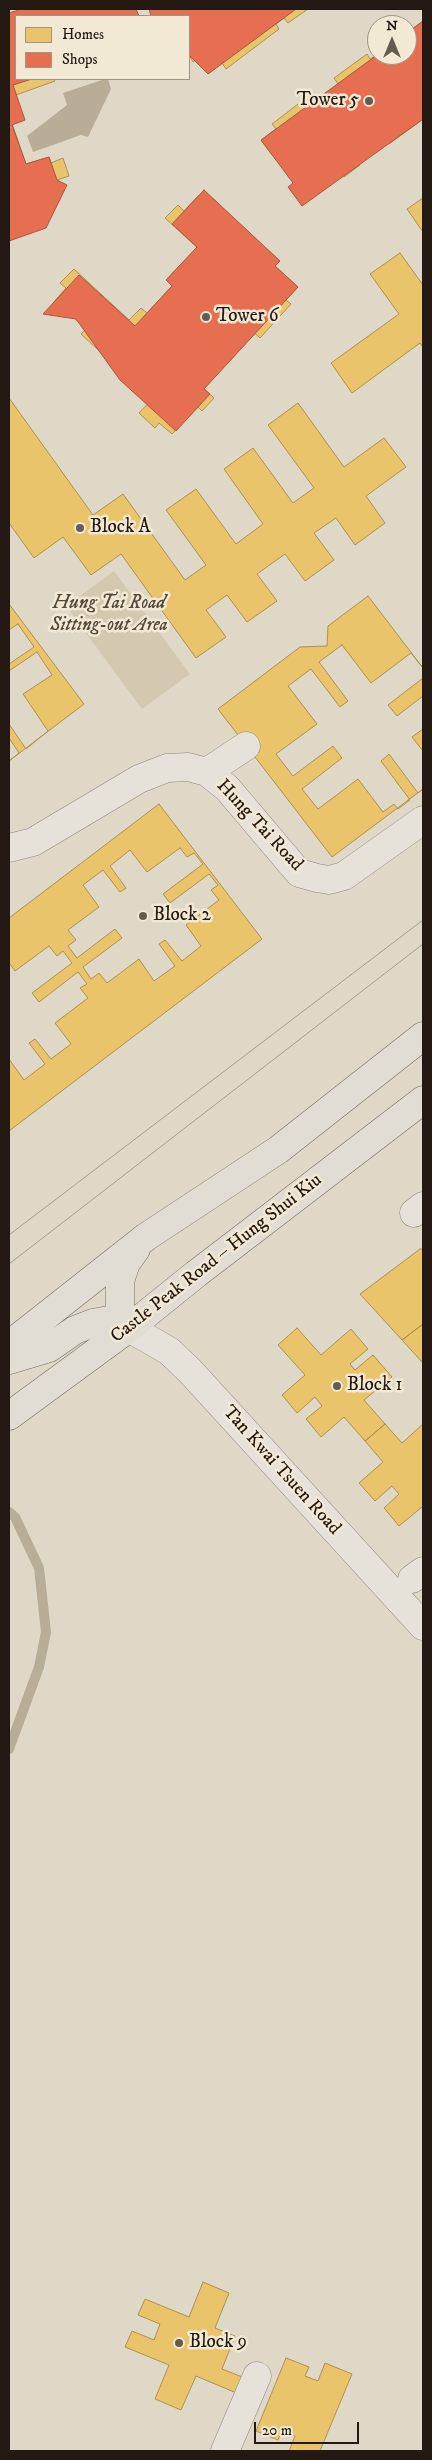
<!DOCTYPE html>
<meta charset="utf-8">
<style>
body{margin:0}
#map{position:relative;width:432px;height:2460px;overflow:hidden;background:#e0d8c6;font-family:"IM FELL DW Pica",serif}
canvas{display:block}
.frame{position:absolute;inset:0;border:10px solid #241812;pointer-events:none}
.legend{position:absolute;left:15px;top:15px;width:175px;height:65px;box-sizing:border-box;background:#f1e9d3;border:1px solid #9f9586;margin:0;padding:6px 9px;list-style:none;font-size:15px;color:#241812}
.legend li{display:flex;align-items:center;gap:10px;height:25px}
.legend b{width:25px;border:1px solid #9f9586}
.north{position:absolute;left:367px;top:15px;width:50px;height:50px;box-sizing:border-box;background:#f1e9d3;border:1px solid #9f9586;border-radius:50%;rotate:0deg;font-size:14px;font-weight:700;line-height:20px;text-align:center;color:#241812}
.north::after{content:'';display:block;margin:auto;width:18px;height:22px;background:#665b51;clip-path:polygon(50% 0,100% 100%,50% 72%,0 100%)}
.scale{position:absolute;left:254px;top:2422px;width:105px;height:22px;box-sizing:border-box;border:2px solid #241812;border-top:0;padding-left:6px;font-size:15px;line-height:18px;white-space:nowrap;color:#241812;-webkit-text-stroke:4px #f1e9d3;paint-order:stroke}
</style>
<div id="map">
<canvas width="432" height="2460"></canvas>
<div class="frame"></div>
<ul class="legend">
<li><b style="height:14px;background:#e9c46a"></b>Homes</li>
<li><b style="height:14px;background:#e76f51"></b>Shops</li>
</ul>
<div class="north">N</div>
<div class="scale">20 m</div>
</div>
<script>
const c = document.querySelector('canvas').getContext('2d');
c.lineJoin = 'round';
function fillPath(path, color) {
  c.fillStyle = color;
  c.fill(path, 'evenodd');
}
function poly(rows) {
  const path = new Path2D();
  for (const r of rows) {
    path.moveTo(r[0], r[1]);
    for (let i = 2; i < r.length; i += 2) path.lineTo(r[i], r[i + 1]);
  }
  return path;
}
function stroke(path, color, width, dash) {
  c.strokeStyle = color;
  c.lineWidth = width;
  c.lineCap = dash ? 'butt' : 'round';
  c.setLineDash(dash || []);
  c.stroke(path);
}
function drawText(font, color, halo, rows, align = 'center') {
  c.font = font + ' "IM FELL DW Pica",serif';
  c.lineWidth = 5;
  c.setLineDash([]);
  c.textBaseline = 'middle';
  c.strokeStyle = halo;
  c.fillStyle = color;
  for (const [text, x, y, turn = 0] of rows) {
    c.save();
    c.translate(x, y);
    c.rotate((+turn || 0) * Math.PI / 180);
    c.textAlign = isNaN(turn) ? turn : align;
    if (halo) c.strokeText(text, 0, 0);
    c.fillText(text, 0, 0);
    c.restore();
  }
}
const green = poly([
 [114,571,190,674,142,709,66,606]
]);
const water = poly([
 [105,79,108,79,111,89,88,137,81,135,33,152,27,136,67,105,63,93]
]);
const homes = poly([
 [75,9,77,16,35,16,37,15,35,10,37,9,75,9],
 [151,9,308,9,288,23,284,18,276,24,279,29,226,69,222,63,208,74,197,59,193,62,189,55,189,16,156,16,151,9],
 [18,15,16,79,54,79,55,81,16,95,15,91,9,93,9,18,18,15],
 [423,21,423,111,418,115,422,120,389,144,385,139,356,161,360,165,344,177,338,168,324,178,320,172,303,185,291,168,297,163,284,146,272,155,261,140,276,129,272,124,306,98,311,103,338,84,334,78,367,54,370,59,377,55,407,55,407,25,412,29,423,21],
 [9,115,26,164,49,157,51,163,63,158,69,176,57,180,58,183,51,186,53,192,17,205,19,210,9,214,9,115],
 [198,196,221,217,227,212,257,240,252,245,262,254,267,249,280,261,275,266,298,287,286,300,291,304,260,338,249,328,235,343,230,338,203,367,208,372,198,383,214,398,202,411,198,407,172,434,159,423,155,428,139,413,157,394,144,383,140,388,126,375,131,370,116,356,111,362,81,334,86,329,67,311,65,313,53,303,66,288,60,283,74,269,129,320,141,308,147,313,172,286,166,280,191,254,197,259,203,253,165,218,178,205,184,211,198,196],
 [423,198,423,232,407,209,423,198],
 [400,253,423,285,423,347,420,343,352,393,331,363,399,314,370,274,400,253],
 [9,398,93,515,123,494,185,580,206,565,166,510,196,489,236,544,263,524,224,469,253,448,293,503,314,488,268,425,298,403,344,467,384,438,406,467,366,496,385,523,355,545,336,518,314,533,334,560,305,581,285,554,257,574,277,601,247,622,227,595,206,610,226,637,196,658,121,554,91,575,63,537,34,558,9,523,9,398],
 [368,596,423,668,423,789,332,857,218,709,300,647,327,646,328,626,368,596],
 [9,604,84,704,9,761,9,604],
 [18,624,34,647,9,664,9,630,18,624],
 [342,645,371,683,411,653,423,668,423,678,388,705,397,716,423,696,423,729,412,737,423,751,423,789,418,793,389,754,381,761,410,800,398,809,394,804,383,812,358,779,318,809,302,789,342,758,333,746,293,776,276,754,317,724,288,686,311,669,340,707,348,701,319,662,342,645],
 [37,652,52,675,23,694,48,731,26,749,9,724,9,671,37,652],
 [9,738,19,753,9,761,9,738],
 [159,804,262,939,9,1131,9,918,159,804],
 [180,848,187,857,194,853,203,864,163,894,170,903,209,874,218,885,211,890,219,900,186,925,201,946,182,961,165,940,159,944,175,966,154,981,139,959,107,983,99,973,91,979,83,967,122,938,115,929,77,958,68,946,76,940,68,930,99,907,83,885,103,870,120,892,126,888,110,866,130,850,147,872,180,848],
 [49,946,57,956,63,951,72,963,32,993,39,1002,78,972,87,984,80,988,88,998,55,1023,71,1044,51,1059,35,1039,29,1043,45,1064,24,1080,9,1059,9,963,15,971,49,946],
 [420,1249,423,1249,423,1324,402,1340,360,1294,420,1249],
 [423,1324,423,1363,402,1340,423,1324],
 [297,1328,321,1355,351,1329,368,1349,350,1364,355,1370,373,1355,392,1377,364,1400,385,1424,365,1441,344,1417,321,1437,306,1419,322,1406,315,1397,297,1413,282,1395,305,1375,278,1345,297,1328],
 [385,1424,402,1443,423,1424,423,1509,422,1507,399,1526,384,1508,399,1494,392,1486,375,1501,359,1483,383,1462,365,1441,385,1424],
 [203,2282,229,2293,215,2328,235,2336,222,2369,245,2378,239,2394,196,2376,181,2410,155,2399,169,2365,125,2347,132,2331,154,2340,160,2324,138,2315,145,2299,189,2317,203,2282],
 [286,2358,309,2367,305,2376,318,2381,325,2363,352,2374,320,2451,289,2451,295,2436,282,2431,278,2440,256,2431,286,2358]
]);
const shops = poly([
 [22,9,136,9,139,16,16,16,16,79,32,79,13,85,25,120,12,125,26,164,49,157,57,180,67,185,46,228,9,241,9,13,22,9],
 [149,9,296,9,208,74,189,55,189,16,151,16,149,9],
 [423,21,423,119,302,206,288,187,293,183,261,140,377,55,407,55,407,33,423,21],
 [204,190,280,261,275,266,298,287,204,389,210,394,176,431,120,380,76,319,43,314,79,275,135,326,172,286,166,280,197,247,172,224,204,190]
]);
const stream = poly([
 [9,1512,15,1517,39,1568,46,1632,39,1667,9,1749]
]);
const minor = poly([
 [207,772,246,746],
 [9,848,33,842,139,779,167,768,188,767,207,772,227,788,299,873,317,878,329,880,344,876,423,820],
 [414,1213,423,1206],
 [129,1328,169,1351,190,1371,423,1626],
 [412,1579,423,1571],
 [225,2451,257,2376]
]);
const major = poly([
 [129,1328,120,1312,120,1281,126,1263,136,1249],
 [9,1345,146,1237,278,1150,423,1036],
 [9,1360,49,1348,75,1330,93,1323,109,1320,129,1328],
 [9,1416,129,1328,196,1274,423,1100]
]);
const tram = poly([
 [9,1235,423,920],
 [9,1264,423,944]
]);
const markers = [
 [369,101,5,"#665b51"],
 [206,317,5,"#665b51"],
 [80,528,5,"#665b51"],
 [143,916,5,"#665b51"],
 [337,1386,5,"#665b51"],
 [179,2343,5,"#665b51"]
];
const poiNames = [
 ["Tower 5",359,101,"right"],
 ["Tower 6",216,317],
 ["Block A",90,528],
 ["Block 2",153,916],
 ["Block 1",347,1386],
 ["Block 9",189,2343]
];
const parkNames = [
 ["Hung Tai Road",109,604],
 ["Sitting-out Area",109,626]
];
const streetNames = [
 ["Hung Tai Road",259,826,47],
 ["Castle Peak Road – Hung Shui Kiu",217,1259,-38],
 ["Tan Kwai Tsuen Road",281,1471,48]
];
fillPath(green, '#d3c9b0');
fillPath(water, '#b8ad96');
fillPath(homes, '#e9c46a');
stroke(homes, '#ae9050', 1);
fillPath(shops, '#e76f51');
stroke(shops, '#ac553e', 1);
stroke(stream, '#b8ad96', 10);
stroke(minor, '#90897e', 29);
stroke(major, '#757066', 29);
stroke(minor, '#e6e2da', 28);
stroke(major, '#e2ddd3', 28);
stroke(tram, '#a29d96', 1);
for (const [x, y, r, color] of markers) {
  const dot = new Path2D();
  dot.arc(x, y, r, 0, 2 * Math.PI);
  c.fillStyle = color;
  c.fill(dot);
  stroke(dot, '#f1e9d3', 2);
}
drawText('19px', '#241812', '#f1e9d3', poiNames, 'left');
drawText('italic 19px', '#55493c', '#f1e9d3', parkNames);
drawText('19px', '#241812', '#f1e9d3', streetNames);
</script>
